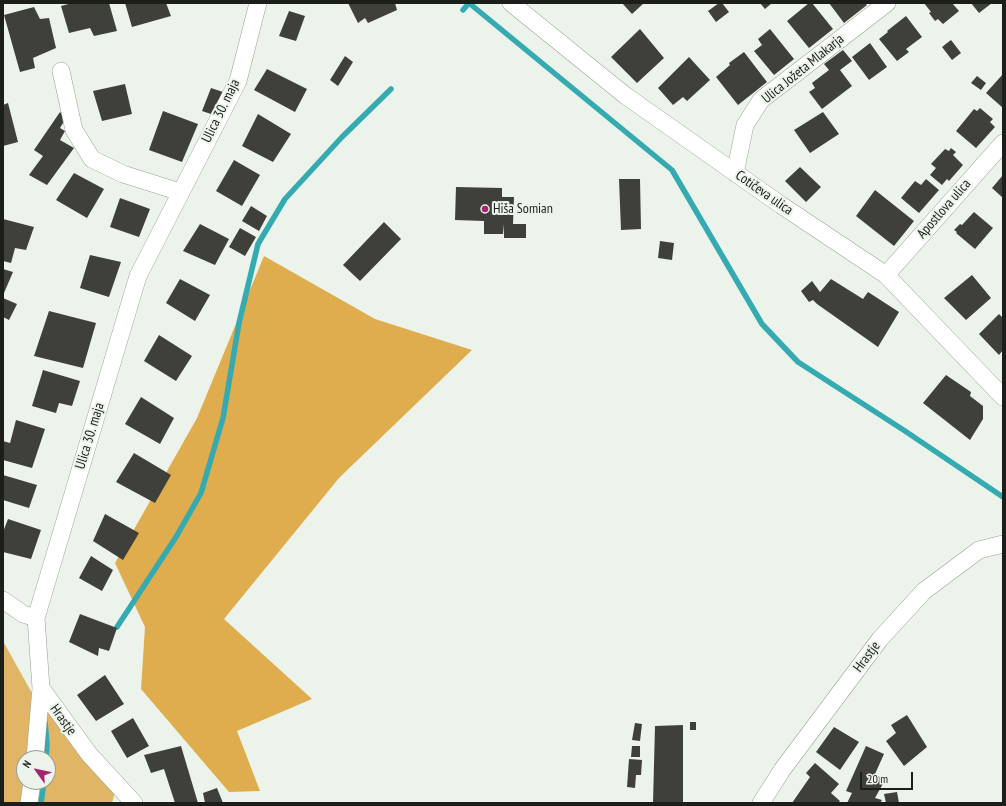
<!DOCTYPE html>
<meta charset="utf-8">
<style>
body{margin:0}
#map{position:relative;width:1006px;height:806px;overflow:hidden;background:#ecf3eb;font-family:"PT Sans Narrow",sans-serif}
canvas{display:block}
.frame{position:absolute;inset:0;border:4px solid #1c1e1b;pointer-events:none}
.north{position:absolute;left:16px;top:750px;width:40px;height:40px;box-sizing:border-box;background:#ecf3eb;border:1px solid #999e98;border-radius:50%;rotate:303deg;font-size:11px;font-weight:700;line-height:16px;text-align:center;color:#1c1e1b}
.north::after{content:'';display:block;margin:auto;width:14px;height:18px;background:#a7236f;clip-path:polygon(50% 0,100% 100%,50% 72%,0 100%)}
.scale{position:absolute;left:860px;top:772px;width:53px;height:18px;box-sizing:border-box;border:2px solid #1c1e1b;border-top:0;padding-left:5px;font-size:12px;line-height:14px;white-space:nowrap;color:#1c1e1b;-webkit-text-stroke:3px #ecf3eb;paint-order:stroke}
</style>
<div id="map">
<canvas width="1006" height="806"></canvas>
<div class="frame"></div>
<div class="north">N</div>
<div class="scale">20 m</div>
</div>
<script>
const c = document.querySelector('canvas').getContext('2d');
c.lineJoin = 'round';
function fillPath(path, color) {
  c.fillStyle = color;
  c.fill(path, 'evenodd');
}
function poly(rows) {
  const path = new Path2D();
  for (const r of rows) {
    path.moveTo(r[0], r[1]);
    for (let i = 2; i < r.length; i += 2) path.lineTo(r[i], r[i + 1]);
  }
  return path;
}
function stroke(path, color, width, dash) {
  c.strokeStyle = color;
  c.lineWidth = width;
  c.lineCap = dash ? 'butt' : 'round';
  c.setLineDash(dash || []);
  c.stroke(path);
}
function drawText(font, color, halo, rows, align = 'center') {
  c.font = font + ' "PT Sans Narrow",sans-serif';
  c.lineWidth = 4;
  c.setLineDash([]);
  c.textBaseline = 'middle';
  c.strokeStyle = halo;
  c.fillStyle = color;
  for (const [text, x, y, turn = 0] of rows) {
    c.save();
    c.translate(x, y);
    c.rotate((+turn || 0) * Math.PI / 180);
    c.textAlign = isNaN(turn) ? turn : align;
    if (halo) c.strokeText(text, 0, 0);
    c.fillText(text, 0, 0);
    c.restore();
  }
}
const green = poly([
 [3,641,33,695,115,792,112,803,3,803],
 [24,758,48,758,48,782,24,782]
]);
const forest = poly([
 [264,256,375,319,472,350,339,478,224,619,312,699,237,731,260,791,229,792,141,689,145,627,115,563,197,418]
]);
const stream = poly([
 [469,3,672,170,762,324,798,362,905,431,1003,497],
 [463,10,469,3],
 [117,627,176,537,201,493,223,418,239,323,258,244,285,199,342,137,391,89],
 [45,722,47,744,46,758],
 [41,803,44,782]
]);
const building = poly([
 [72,3,109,3,117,31,94,36,90,28,69,33,61,6],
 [125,3,166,3,171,16,132,27],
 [348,3,395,3,397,10,368,23,365,18,358,23],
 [622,3,644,3,632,14],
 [719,3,722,3,729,12,716,22,708,11],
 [760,3,772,3,765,9],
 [809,3,812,3,833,29,809,48,787,21],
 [829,3,865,3,867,5,844,23],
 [924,3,952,3,959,11,943,24,938,19,935,21,929,13,931,12],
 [971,3,992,3,979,13],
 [34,7,40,19,49,18,56,48,33,58,35,68,20,72,4,15],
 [289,11,305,16,296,41,279,36],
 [906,16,922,37,906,49,909,52,897,61,879,39,888,32,887,31],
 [640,29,664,58,637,83,611,57],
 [770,29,794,59,774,75,754,51,762,45,758,39],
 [951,40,961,53,952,60,942,47],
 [870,43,887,67,869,80,852,57],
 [843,50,852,61,840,70,852,86,822,109,809,92,815,88,812,83,829,70,824,64],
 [744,52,767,82,738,105,716,77,730,65,729,63],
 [345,56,353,62,338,86,330,80],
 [689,57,710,80,687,101,683,97,673,105,658,88],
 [267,69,307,89,295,112,254,90],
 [1003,74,1003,108,986,93],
 [977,76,986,83,981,90,971,83],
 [125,84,132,114,102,121,93,91],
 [211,88,226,93,217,116,202,111],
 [8,103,18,142,3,146,3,105],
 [980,108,993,119,990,122,995,127,976,148,956,131,974,109,977,111],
 [163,111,198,124,182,162,149,150],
 [60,112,66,118,60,128,65,131,60,140,74,148,47,185,29,175,43,156,34,150],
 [823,112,839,134,810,153,794,130],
 [258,114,291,134,273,162,242,146],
 [951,148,956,152,953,155,963,165,949,181,947,179,942,185,930,175,936,168,931,164,945,149,949,151],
 [234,160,260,175,242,206,216,191],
 [800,167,821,187,806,202,785,181],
 [74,173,104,189,87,218,56,200],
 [1003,175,1003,198,992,188],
 [619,179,640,179,641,229,621,230],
 [926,179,939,190,919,213,901,198,915,181,921,185],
 [456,187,502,188,502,197,514,197,513,224,526,224,526,238,504,238,504,224,503,234,484,234,484,221,455,220],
 [875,190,914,221,894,246,856,216],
 [120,198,150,209,139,237,110,227],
 [251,206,267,216,259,231,242,221],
 [974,212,993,228,975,249,956,233,957,232,954,230,960,224,962,225],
 [3,219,34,227,26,250,15,248,11,263,3,261],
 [384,222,401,239,360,281,343,265],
 [200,224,229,239,215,265,183,251],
 [240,228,256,237,245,256,229,247],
 [660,241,674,243,672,260,658,258],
 [90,255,121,262,109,297,80,288],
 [3,269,13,272,4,293,3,293],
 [972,275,991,298,966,320,944,298],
 [180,279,210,295,195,321,166,303],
 [831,279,863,299,868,292,899,312,878,347,817,304,813,300,809,302,801,291,812,281,820,292],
 [3,298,17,304,9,320,3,317],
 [49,311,96,323,83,368,34,356],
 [999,314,1003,318,1003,350,999,355,979,334],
 [159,335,192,356,176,381,144,361],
 [43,370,80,381,72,406,59,403,56,413,32,406],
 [946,375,971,392,970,396,983,406,983,419,970,440,923,403],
 [141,397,174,418,160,444,125,424],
 [16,420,45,429,32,468,3,460,3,441,10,443],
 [134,453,171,475,155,503,116,482],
 [3,475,37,485,29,508,3,500],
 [105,514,139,533,123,560,93,541],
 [8,519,41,530,31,559,3,552,3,532],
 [91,556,113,570,102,591,79,578],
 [80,614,117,628,109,651,99,648,98,656,69,642],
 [105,675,124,704,96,721,77,695],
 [907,715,927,747,904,766,886,741,896,733,891,725],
 [133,718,149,746,127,758,111,731],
 [690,722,696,722,696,730,690,730],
 [635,723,642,724,640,741,632,740],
 [683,725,683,803,653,803,655,726],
 [834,727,859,742,840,770,816,752],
 [181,746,198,803,175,803,164,769,151,773,144,755],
 [632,746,640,746,640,757,631,757],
 [866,746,884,754,875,774,885,780,875,798,882,800,880,803,847,803,852,793,846,791],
 [629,759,642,760,641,775,636,775,635,788,627,787],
 [815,763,839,784,831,793,840,801,838,803,792,803,810,777,806,773],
 [217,788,223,803,205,803,203,793],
 [897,792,899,803,886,803,884,794]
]);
const street = poly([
 [511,3,626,96,781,205,886,275,1003,397],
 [61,71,74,130,92,159,123,174,180,192],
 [735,173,745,125,761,100,887,3],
 [886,275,1003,143],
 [3,600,23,614,36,618],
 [41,688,89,754,134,803],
 [35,758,41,688,36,618,138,276,238,81,258,3],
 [29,803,32,782],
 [761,803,782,770,880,639,924,591,979,550,1003,544]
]);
const markers = [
 [485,209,4,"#a7236f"]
];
const streetNames = [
 ["Ulica Jožeta Mlakarja",803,69,-39],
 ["Ulica 30. maja",221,111,-64],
 ["Cotičeva ulica",764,193,35],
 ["Apostlova ulica",944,209,-49],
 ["Ulica 30. maja",90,436,-73],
 ["Hrastje",867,657,-53],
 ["Hrastje",63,720,54]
];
const poiNames = [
 ["Hiša Somian",493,209]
];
fillPath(green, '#e1b566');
fillPath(forest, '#dfad4d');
stroke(stream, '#35aab1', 5.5);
fillPath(building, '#3f4039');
stroke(street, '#9aa099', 18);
stroke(street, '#fff', 17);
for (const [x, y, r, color] of markers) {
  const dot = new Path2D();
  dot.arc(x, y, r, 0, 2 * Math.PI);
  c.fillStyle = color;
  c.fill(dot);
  stroke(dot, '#ecf3eb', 1.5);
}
drawText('14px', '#1c1e1b', '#ecf3eb', streetNames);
drawText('14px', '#1c1e1b', '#ecf3eb', poiNames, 'left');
</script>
